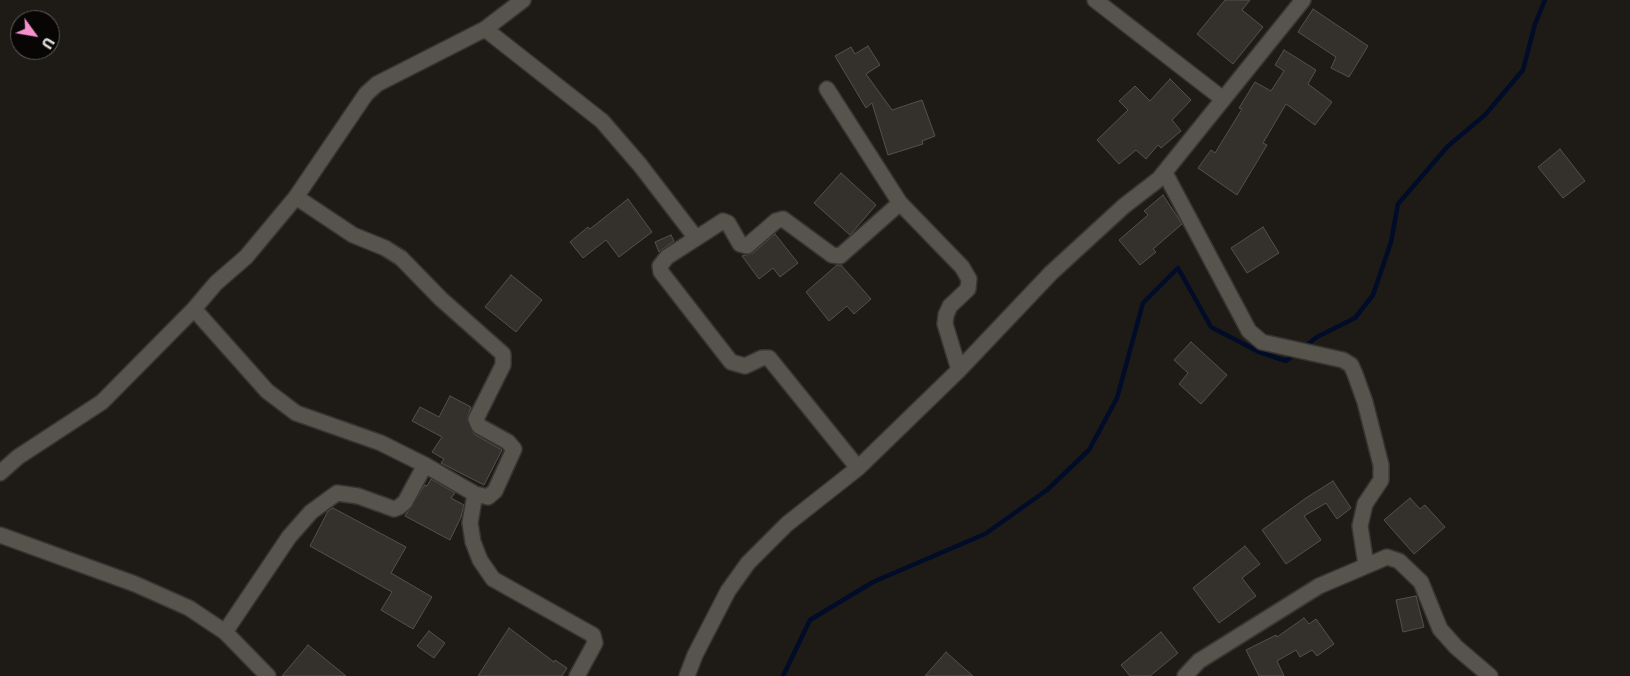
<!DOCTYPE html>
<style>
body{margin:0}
#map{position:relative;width:1630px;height:676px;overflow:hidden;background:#1e1b16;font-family:Rubik,sans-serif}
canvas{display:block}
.north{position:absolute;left:10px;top:10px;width:50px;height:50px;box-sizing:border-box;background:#070605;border:1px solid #5d5c59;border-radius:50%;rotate:122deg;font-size:14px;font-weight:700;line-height:20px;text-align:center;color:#dddcd8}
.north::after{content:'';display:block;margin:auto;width:18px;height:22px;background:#f890cc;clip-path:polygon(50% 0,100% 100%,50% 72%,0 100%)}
</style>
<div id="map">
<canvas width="1630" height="676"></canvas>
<div class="north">U</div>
</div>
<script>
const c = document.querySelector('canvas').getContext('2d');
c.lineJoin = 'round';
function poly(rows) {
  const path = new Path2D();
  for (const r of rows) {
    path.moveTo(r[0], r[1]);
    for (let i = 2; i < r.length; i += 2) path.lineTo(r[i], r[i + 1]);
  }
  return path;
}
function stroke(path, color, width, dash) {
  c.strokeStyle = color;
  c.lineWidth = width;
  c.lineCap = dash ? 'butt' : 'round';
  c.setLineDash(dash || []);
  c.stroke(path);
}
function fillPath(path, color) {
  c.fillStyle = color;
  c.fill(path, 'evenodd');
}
const stream = poly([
 [1304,347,1317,337,1355,318,1373,295,1391,242,1398,204,1448,146,1485,115,1523,70,1535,24,1545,0],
 [783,676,810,620,873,582,985,534,1047,490,1089,450,1117,398,1143,303,1178,268,1211,327,1259,352,1286,361,1296,353]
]);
const building = poly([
 [1225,0,1250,0,1242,10,1263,27,1233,64,1197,34,1225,0],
 [1313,9,1368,46,1349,77,1331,68,1336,57,1298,32,1313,9],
 [868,46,880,65,866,74,892,110,922,100,935,136,922,141,923,144,888,155,872,103,866,108,835,56,851,47,855,54,868,46],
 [1284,50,1316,70,1308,84,1332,102,1315,125,1286,104,1263,143,1267,145,1237,195,1198,168,1211,150,1215,153,1242,109,1239,108,1255,82,1271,91,1284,71,1275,65,1284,50],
 [1170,79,1191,100,1172,120,1181,131,1161,148,1158,145,1146,159,1136,150,1119,164,1097,140,1128,110,1119,101,1135,86,1150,101,1170,79],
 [1560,149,1585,181,1563,198,1538,167,1560,149],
 [841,173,876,205,850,235,814,203,841,173],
 [1163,195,1182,224,1153,249,1156,252,1140,265,1119,240,1148,215,1144,211,1163,195],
 [628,199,652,232,619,257,606,240,583,258,570,242,588,227,590,229,628,199],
 [1263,227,1279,253,1247,273,1231,248,1263,227],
 [775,234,798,263,780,277,773,268,759,279,742,256,753,253,775,234],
 [671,235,674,241,659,252,655,242,671,235],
 [837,265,841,265,871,299,854,314,847,306,829,321,806,292,837,265],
 [511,275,542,300,516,332,485,307,511,275],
 [1191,342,1227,375,1201,404,1179,384,1188,373,1174,360,1191,342],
 [450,396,471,407,467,419,474,434,502,450,484,485,441,463,444,459,432,452,442,437,412,421,420,407,439,417,450,396],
 [431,479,455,493,451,498,464,505,461,517,450,540,405,516,425,485,427,486,431,479],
 [1333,481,1351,508,1337,519,1326,503,1304,516,1321,540,1286,564,1262,530,1306,498,1333,481],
 [1410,498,1420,509,1425,505,1445,527,1414,554,1384,520,1410,498],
 [333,508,406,547,391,573,432,597,413,629,381,610,392,592,310,546,328,511,333,508],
 [1245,546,1260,564,1242,578,1256,596,1219,623,1193,588,1245,546],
 [1416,596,1424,627,1403,632,1396,600,1416,596],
 [1304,618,1309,624,1316,619,1334,644,1317,656,1312,650,1300,657,1296,650,1277,661,1284,676,1259,676,1246,650,1276,635,1277,637,1304,618],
 [509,628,554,662,555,660,567,668,562,676,478,676,509,628],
 [429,631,445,643,434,658,417,646,429,631],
 [1161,632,1178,653,1150,676,1130,676,1121,665,1161,632],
 [308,645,346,676,282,676,308,645],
 [946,652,957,662,973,676,925,676,946,652]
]);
const street = poly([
 [1095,0,1223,99],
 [485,29,602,121,640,165,696,238],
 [827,89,900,203,962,267,969,279,968,289,950,306,946,315,945,324,959,370],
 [1165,173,1249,331,1262,342,1343,360,1351,365,1355,374,1365,402,1381,465,1381,480,1365,504,1360,526,1366,565],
 [296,197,353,235,385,248,401,258,441,299,503,354,503,365,476,419,479,426,508,442,514,449,495,491,488,497,475,494],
 [194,309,267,391,296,413,381,443,425,465,475,494,470,523,473,542,480,560,493,579,593,635,595,643,577,676],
 [858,468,769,358,762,358,745,366,731,362,661,272,660,266,667,257,723,221,728,223,740,244,747,246,776,221,783,219,832,255,840,256,900,203],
 [0,473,18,457,102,402,194,309,216,283,246,257,296,197,366,94,377,84,485,29,523,0],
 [0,535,135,584,189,608,225,632,268,676],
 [225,632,289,537,311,512,337,493,358,496,394,509,399,507,405,502,425,465],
 [687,676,695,655,728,591,748,563,787,524,858,468,959,370,1051,273,1124,206,1159,179,1303,0],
 [1185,676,1199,661,1319,586,1387,557,1399,561,1421,582,1440,629,1456,647,1490,676]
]);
stroke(stream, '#000c28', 4.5);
fillPath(building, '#34302b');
stroke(building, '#55504b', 1);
stroke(street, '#373532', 18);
stroke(street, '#57534d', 15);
</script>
